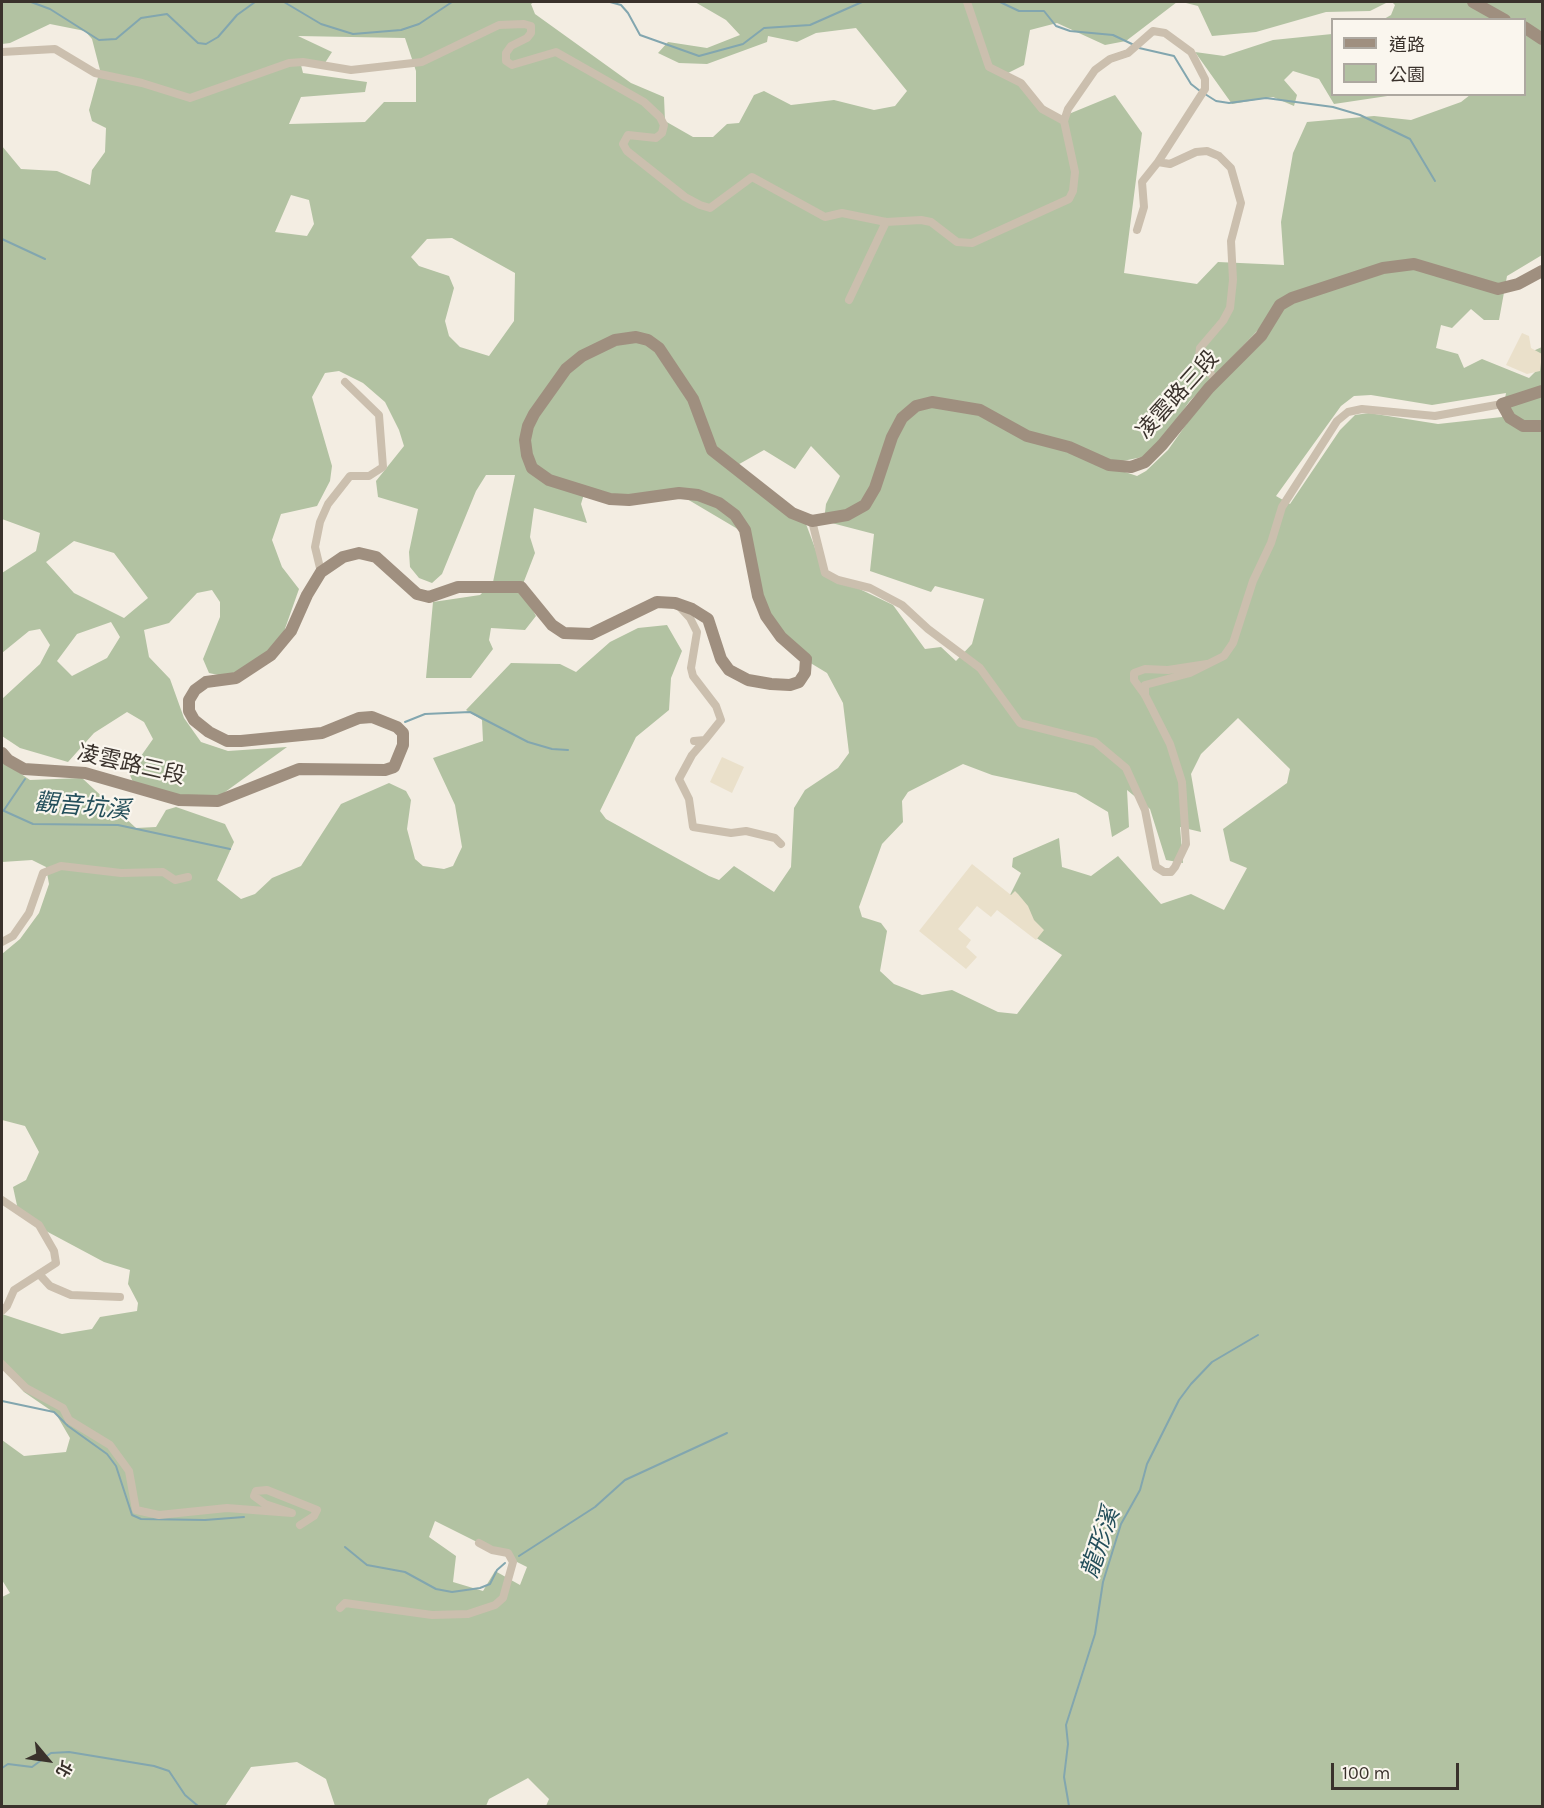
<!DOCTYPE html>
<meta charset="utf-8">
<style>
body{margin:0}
#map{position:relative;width:1544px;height:1808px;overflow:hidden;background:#f3ede2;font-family:Karla,"Noto Sans TC",sans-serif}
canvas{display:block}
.frame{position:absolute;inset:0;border:3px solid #3a322c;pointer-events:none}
.legend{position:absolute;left:1331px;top:18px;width:195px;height:78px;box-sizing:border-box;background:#faf6ee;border:2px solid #ada8a0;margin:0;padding:8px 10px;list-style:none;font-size:18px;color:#3a322c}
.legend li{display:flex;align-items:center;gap:12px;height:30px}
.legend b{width:30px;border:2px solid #ada8a0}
.north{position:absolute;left:18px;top:1730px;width:60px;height:60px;-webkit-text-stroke:4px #faf6ee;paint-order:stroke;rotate:119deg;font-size:16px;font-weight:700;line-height:24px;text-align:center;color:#3a322c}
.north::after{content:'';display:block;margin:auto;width:21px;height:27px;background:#3a322c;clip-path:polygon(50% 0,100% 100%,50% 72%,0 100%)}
.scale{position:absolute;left:1331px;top:1763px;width:128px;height:27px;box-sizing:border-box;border:3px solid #3a322c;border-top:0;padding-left:8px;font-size:18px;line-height:21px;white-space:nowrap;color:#3a322c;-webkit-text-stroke:4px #faf6ee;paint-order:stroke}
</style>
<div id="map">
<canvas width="1544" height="1808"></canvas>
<div class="frame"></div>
<ul class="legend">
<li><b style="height:8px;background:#9f8f7f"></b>道路</li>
<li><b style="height:16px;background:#b2c2a2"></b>公園</li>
</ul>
<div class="north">北</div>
<div class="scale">100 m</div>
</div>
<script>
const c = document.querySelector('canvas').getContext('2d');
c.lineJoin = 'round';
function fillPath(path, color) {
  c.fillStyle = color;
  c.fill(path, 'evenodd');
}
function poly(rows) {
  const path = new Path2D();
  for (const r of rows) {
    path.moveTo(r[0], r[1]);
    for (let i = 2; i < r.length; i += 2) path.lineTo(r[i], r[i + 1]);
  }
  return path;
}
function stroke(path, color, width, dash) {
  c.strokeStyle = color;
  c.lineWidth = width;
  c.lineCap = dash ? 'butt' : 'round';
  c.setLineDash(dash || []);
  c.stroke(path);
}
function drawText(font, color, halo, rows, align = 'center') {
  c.font = font + ' Karla,"Noto Sans TC",sans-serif';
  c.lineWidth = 4.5;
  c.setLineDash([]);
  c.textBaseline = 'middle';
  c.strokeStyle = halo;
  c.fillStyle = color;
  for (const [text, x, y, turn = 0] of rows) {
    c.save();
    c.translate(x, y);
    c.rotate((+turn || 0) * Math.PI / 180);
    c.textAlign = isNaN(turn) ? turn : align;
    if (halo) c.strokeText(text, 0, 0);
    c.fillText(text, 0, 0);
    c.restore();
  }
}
const green = poly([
 [2,2,534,2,531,4,535,14,631,83,664,97,665,121,693,137,713,137,727,124,739,123,754,95,764,91,791,105,834,100,874,110,895,106,907,91,856,28,816,33,797,42,768,36,767,42,707,64,679,63,658,53,668,42,707,48,740,35,726,20,695,2,1177,2,1126,41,1105,45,1057,23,1030,30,1024,65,1006,74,1059,118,1115,95,1142,133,1124,273,1197,284,1218,262,1284,265,1281,222,1293,153,1307,122,1374,116,1411,120,1461,102,1470,95,1524,94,1524,20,1384,19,1391,15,1395,5,1392,2,1542,2,1542,255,1507,276,1499,320,1484,320,1471,309,1452,328,1441,325,1436,348,1458,354,1464,368,1482,359,1529,378,1535,372,1533,351,1542,347,1542,1806,546,1806,549,1799,528,1778,489,1799,486,1806,335,1806,326,1779,297,1762,251,1767,225,1806,2,1806,2,1597,10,1593,2,1580,2,1440,24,1456,66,1452,70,1438,56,1414,24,1392,2,1368,2,1314,62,1334,92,1329,100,1317,137,1311,138,1303,128,1284,130,1270,104,1262,46,1231,18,1210,13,1187,26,1180,39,1152,25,1126,2,1120,2,954,20,939,39,913,49,884,46,867,32,860,2,862,2,761,30,780,82,778,136,828,156,827,166,810,176,807,225,824,234,842,217,880,241,899,255,894,272,878,301,866,341,804,389,783,406,791,411,800,407,829,415,859,423,866,444,869,453,866,462,847,455,805,433,758,483,741,482,720,466,710,511,663,560,664,576,672,610,642,638,628,667,625,682,651,671,678,669,710,636,737,600,811,606,819,709,876,719,880,734,866,774,892,791,867,794,808,805,790,838,768,849,753,843,703,827,673,789,650,776,632,741,531,687,499,584,494,581,504,587,523,534,508,530,537,535,553,521,589,536,616,525,630,491,628,489,640,493,649,471,678,426,678,433,602,480,595,493,582,515,475,486,475,476,491,442,574,432,583,419,578,410,567,409,552,418,509,378,497,376,481,404,446,399,430,385,402,363,383,339,371,325,373,312,397,332,466,330,481,317,506,281,514,272,540,282,567,299,589,281,640,249,668,223,676,209,673,203,659,220,617,220,602,212,590,197,593,169,623,144,630,149,657,170,679,184,718,201,742,228,751,287,747,210,803,133,782,129,773,153,739,144,722,127,712,94,733,68,762,20,748,2,736,2,699,40,664,50,645,40,629,29,631,2,653,2,573,36,551,40,533,2,519,2,146,21,169,57,171,90,185,92,170,105,152,106,128,92,121,89,110,100,70,92,39,85,31,50,24,10,43,2,44],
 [298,36,405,38,416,71,416,102,384,102,365,122,289,124,301,97,365,92,367,82,303,73,301,65,323,66,332,52],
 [291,195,309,200,314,224,307,236,275,232],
 [452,238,515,273,514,321,489,356,460,347,449,336,445,321,454,288,449,276,419,266,411,257,427,239],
 [1261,327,1266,339,1205,398,1168,450,1146,471,1137,476,1125,472,1113,463,1152,455,1189,402],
 [1506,393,1502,417,1438,424,1369,413,1355,415,1340,430,1290,504,1276,496,1341,406,1354,396,1371,395,1432,405],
 [811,446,840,476,826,504,824,521,874,534,870,571,931,592,935,586,984,599,972,644,956,661,941,647,925,649,893,605,824,572,803,516,734,467,764,450,795,469],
 [74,541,114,553,148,598,124,618,74,593,46,562],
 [111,622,120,637,107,658,72,676,57,661,77,634],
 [1238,718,1290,769,1287,783,1223,829,1230,861,1247,868,1224,910,1191,894,1161,904,1118,856,1091,876,1062,867,1059,838,1013,858,1012,867,1021,873,1007,901,1020,927,1062,955,1017,1014,998,1012,952,990,922,995,894,984,880,971,887,931,881,923,862,917,859,907,882,844,903,822,902,801,908,792,963,764,992,775,1076,793,1108,812,1112,837,1129,827,1127,790,1150,809,1166,860,1183,863,1180,827,1201,832,1191,774,1201,754],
 [435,1521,527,1567,520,1585,495,1571,483,1591,453,1582,456,1556,429,1537],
 [1182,2,1388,2,1370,11,1326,12,1256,32,1212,36,1198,6],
 [1332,34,1332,94,1394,95,1334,104,1319,79,1293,71,1284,80,1297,95,1294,106,1273,97,1232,104,1195,52,1224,56,1273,40]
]);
const plaza = poly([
 [1522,333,1529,336,1531,348,1542,354,1540,371,1527,374,1506,365],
 [722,757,744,767,732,793,710,782],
 [972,864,1011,895,1015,891,1018,894,1028,906,1034,920,1044,930,1036,940,997,910,991,917,977,906,958,929,971,940,966,947,977,957,966,969,919,931]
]);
const stream = poly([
 [31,2,50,9,99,40,116,39,141,18,167,14,198,43,206,44,218,37,237,15,255,2],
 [284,2,321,24,353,34,401,30,419,24,452,2],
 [610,2,621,5,628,13,640,35,699,56,743,44,764,28,810,25,862,2],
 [1000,2,1019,11,1044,11,1056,26,1070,31,1113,35,1134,45],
 [1139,48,1174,56,1191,84,1200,91],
 [1205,94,1216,101,1229,103,1266,98,1333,107,1360,115,1410,139,1435,181],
 [2,239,45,259],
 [405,722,425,714,470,712,528,742,552,749,568,750],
 [2,810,33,824,118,825,230,849],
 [4,810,25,779],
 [2,1401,54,1412,68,1426,107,1454,116,1466,132,1515,141,1519,205,1520,244,1517],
 [345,1547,367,1565,405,1572,436,1589,452,1592,480,1588,490,1584,497,1570,505,1563],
 [519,1556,595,1507,625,1480,727,1433],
 [2,1768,8,1764,32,1767,51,1753,69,1752,154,1766,169,1771,185,1795,198,1806],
 [1069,1806,1064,1777,1068,1744,1066,1725,1095,1634,1103,1582,1121,1524,1140,1490,1147,1464,1179,1400,1191,1384,1212,1362,1258,1335]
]);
const street = poly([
 [967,2,989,67,1021,83,1042,109,1064,121],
 [2,52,55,49,95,73,142,83,190,98,289,63,303,62,351,70,422,62,499,25,524,24,531,26,531,33,527,38,511,46,506,53,506,61,512,65,556,52,644,102,660,117,664,125,662,133,656,138,628,135,623,144,627,151,685,197,700,205,710,208,752,177,825,217,842,213,886,222,921,220,931,222,957,242,972,243,1069,199,1073,191,1075,172,1064,121,1068,109,1095,70,1110,59,1128,53,1153,31,1165,33,1191,52,1205,79,1205,89,1158,162,1170,164,1196,152,1207,151,1219,156,1231,168,1241,203,1231,241,1233,280,1230,308,1223,321,1200,348,1199,357,1216,381],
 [1137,230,1144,207,1142,182,1158,162],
 [849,300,886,222],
 [812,521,825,573,838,580,870,588,902,605,928,629,980,668,1020,723,1095,742,1126,768,1145,810,1156,867,1164,872,1171,872,1175,867,1186,844,1182,782,1170,744,1145,695,1134,680,1134,673,1145,669,1168,670,1207,664],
 [321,572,315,547,320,522,328,504,350,476,369,476,383,467,379,415,345,382],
 [678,605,690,618,697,632,691,668,693,676,716,706,721,720,705,740,694,741],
 [1145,695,1145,685,1190,673,1224,656,1233,643,1253,581,1271,543,1282,507,1337,421,1348,412,1362,409,1435,416,1502,404],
 [705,740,692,755,679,779,689,799,693,827,731,833,746,831,775,838,781,844],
 [2,942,13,936,29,913,43,873,61,866,121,873,163,872,175,880,188,877],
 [2,1200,39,1225,54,1251,56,1263,14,1290,7,1306,2,1311],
 [39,1274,50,1286,71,1295,120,1297],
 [2,1364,26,1388,63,1408,69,1420,110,1445,129,1471,136,1510,159,1515,227,1508,292,1513,265,1504,254,1496,256,1491,267,1490,317,1510,314,1516,300,1525],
 [340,1608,345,1603,432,1615,468,1614,495,1605,503,1598,513,1562,508,1553,492,1550,479,1543]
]);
const secondary = poly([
 [1473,2,1505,20],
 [1524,27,1542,39],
 [1542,391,1502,404,1510,418,1523,426,1542,426],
 [2,753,8,760,24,769,85,773,179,800,218,801,299,769,385,770,394,767,403,745,403,733,397,727,372,717,359,718,322,733,241,741,227,741,209,732,194,720,189,711,189,700,195,690,206,682,236,678,271,655,291,631,307,595,321,572,343,557,359,553,376,557,417,594,429,597,458,587,521,587,552,625,564,633,591,634,657,602,675,603,692,609,708,619,721,659,729,670,748,680,771,684,790,685,799,682,805,673,806,659,781,637,766,616,758,596,745,530,735,515,719,503,698,495,679,493,629,500,610,499,549,480,532,468,527,455,525,440,528,426,534,414,566,369,582,356,615,340,636,337,648,340,659,348,693,399,712,450,792,513,812,521,847,515,865,505,875,488,892,437,902,418,916,406,932,402,980,410,1027,436,1069,447,1109,465,1131,467,1145,462,1162,445,1209,388,1261,336,1280,305,1292,298,1383,268,1414,264,1498,289,1518,284,1542,271]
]);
const streetNames = [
 ["凌雲路三段",1178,395,-48],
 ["凌雲路三段",131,765,13]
];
const waterNames = [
 ["觀音坑溪",82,807,5],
 ["龍形溪",1101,1543,-71]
];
fillPath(green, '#b2c2a2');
fillPath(plaza, '#eae0ca');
stroke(stream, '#82a6af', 2);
stroke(street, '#cbbfae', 8);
stroke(secondary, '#9f8f7f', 12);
drawText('22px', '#3a322c', '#faf6ee', streetNames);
drawText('italic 24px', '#234e5a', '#faf6ee', waterNames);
</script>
